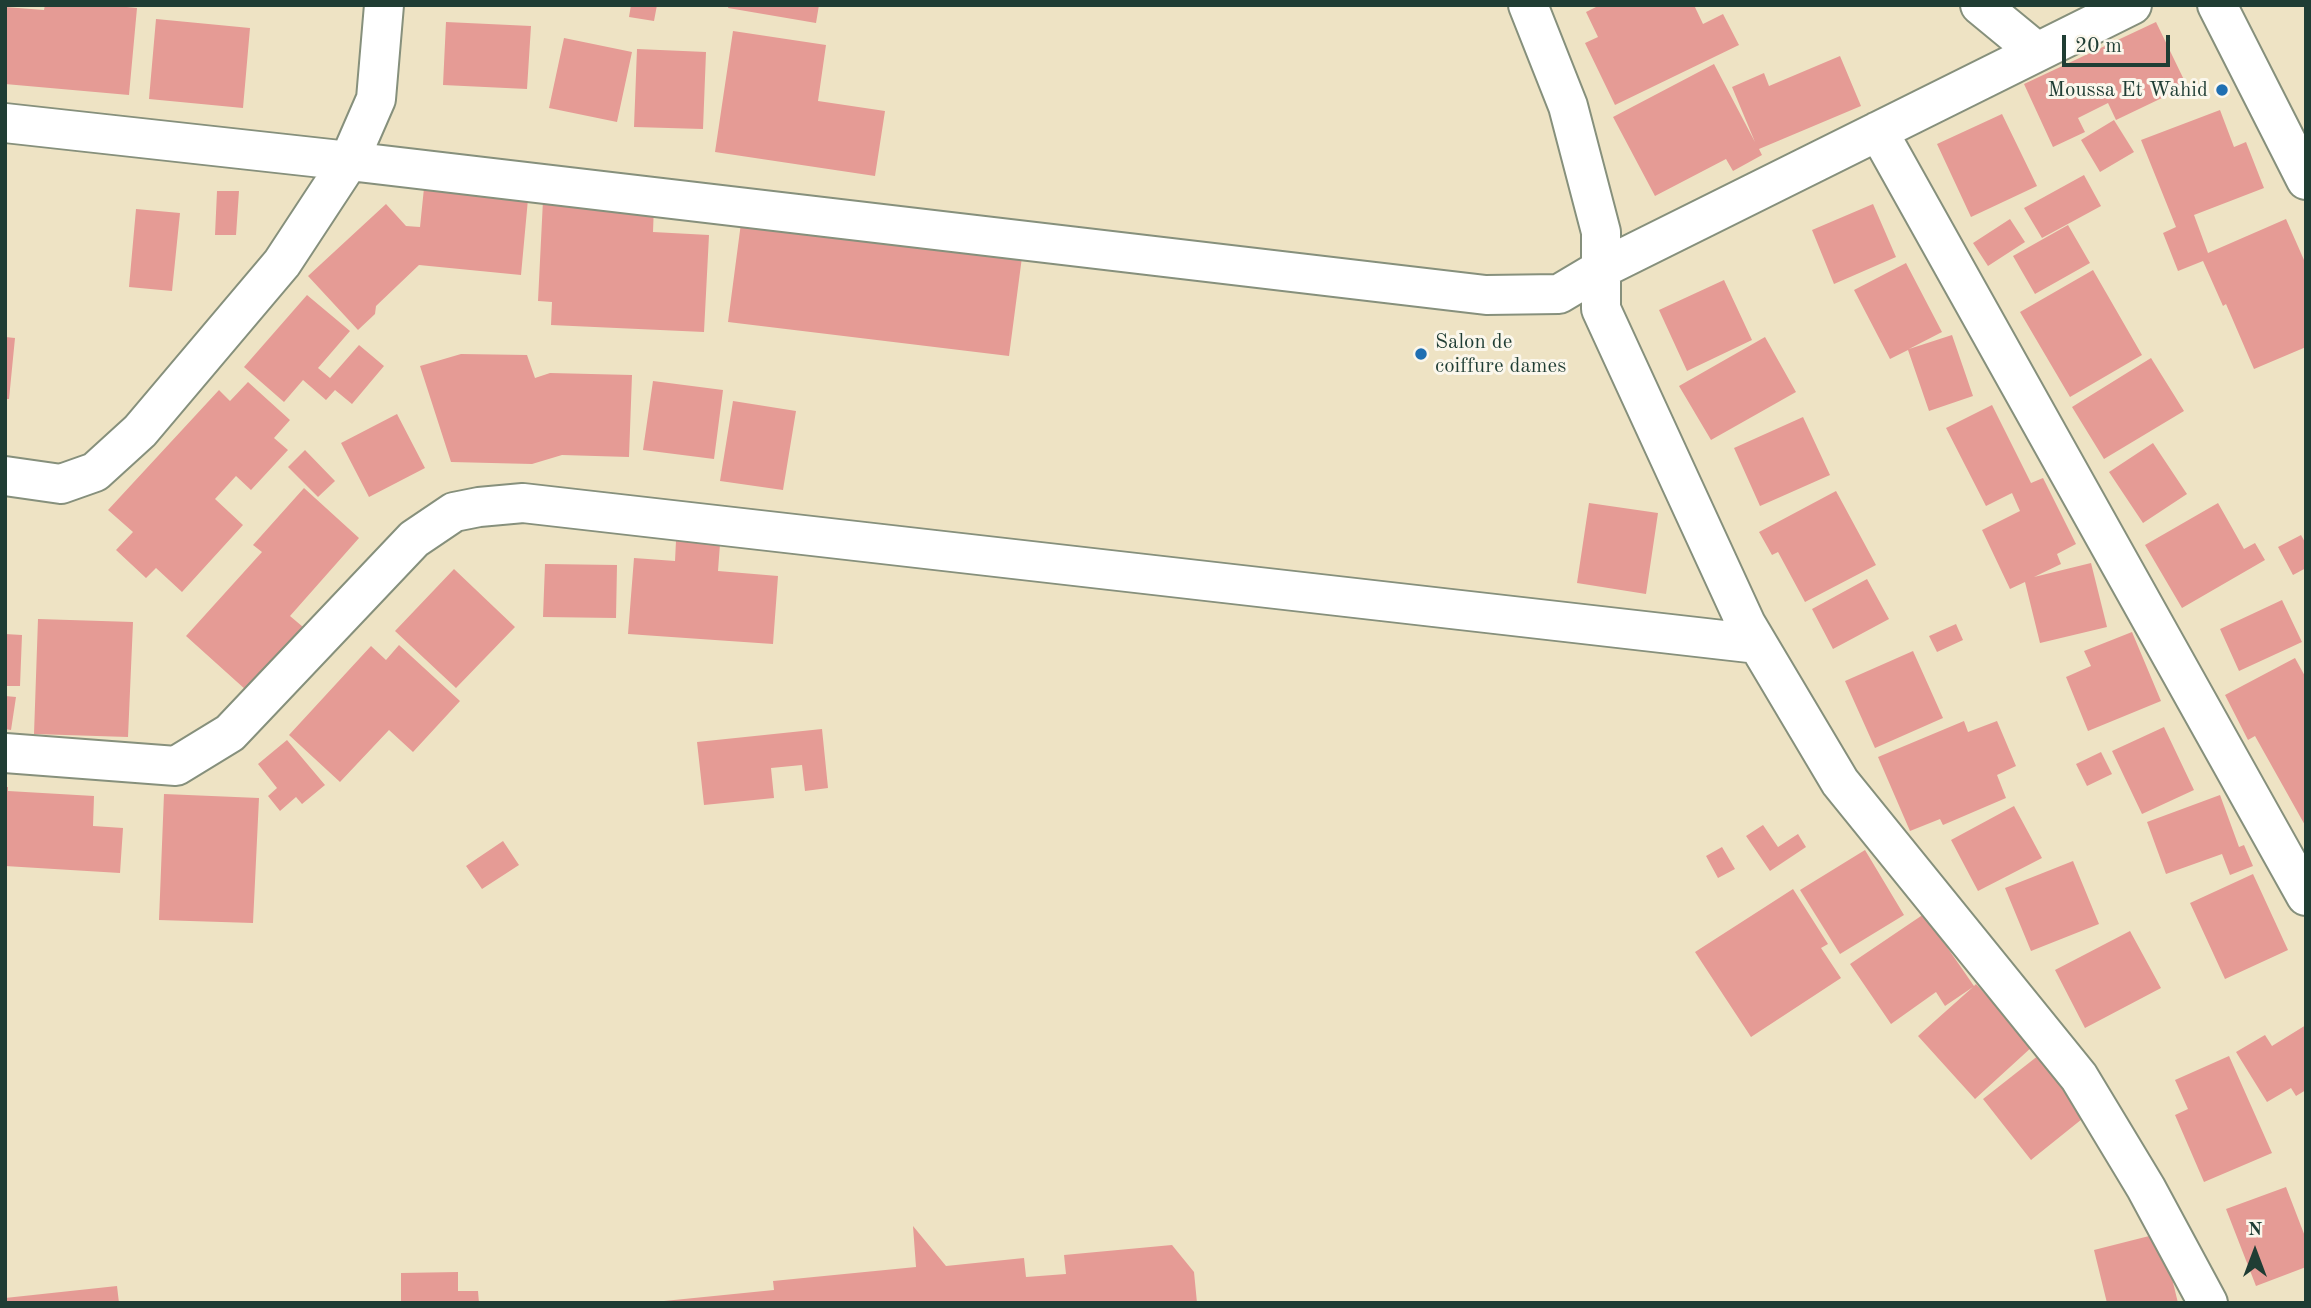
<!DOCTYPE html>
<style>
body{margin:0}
#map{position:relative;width:2311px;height:1308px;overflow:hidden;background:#eee3c4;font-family:"Old Standard TT",serif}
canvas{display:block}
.frame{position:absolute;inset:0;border:7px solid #1f3d34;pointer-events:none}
.north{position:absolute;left:2220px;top:1217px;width:70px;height:70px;-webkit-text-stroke:5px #fbf7ec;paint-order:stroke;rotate:0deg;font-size:19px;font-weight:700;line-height:28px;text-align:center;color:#1f3d34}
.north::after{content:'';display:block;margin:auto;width:24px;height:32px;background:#1f3d34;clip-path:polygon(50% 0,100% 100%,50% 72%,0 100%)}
.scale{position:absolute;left:2062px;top:35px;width:108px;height:32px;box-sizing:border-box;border:4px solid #1f3d34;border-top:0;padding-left:9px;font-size:21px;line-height:24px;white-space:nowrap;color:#1f3d34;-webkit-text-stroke:5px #fbf7ec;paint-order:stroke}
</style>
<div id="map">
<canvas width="2311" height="1308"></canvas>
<div class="frame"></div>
<div class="north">N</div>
<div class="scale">20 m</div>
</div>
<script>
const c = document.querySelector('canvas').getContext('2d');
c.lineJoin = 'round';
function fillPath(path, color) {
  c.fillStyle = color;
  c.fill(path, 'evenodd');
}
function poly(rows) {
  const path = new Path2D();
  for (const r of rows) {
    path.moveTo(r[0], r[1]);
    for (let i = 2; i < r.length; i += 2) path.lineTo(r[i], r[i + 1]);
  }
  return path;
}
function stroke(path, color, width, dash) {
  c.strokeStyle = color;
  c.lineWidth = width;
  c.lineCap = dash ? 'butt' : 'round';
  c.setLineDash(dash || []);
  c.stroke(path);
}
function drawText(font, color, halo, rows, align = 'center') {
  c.font = font + ' "Old Standard TT",serif';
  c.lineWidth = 6;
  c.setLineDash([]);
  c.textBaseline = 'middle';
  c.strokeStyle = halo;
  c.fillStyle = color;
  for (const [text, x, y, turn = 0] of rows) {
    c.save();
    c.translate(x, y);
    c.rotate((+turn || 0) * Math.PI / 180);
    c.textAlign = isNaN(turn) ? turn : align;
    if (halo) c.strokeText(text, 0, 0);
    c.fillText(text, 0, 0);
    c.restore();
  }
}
const building = poly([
 [45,5,106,5,137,8,129,95,5,84,5,7,44,10],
 [631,5,657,5,654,21,629,17],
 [729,5,819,5,816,23,728,8],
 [1600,5,1694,5,1703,24,1723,14,1739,45,1615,105,1585,43,1598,37,1586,12],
 [156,19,250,28,243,108,149,99],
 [446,22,531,26,527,89,443,85],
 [2156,22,2187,86,2116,120,2108,103,2078,118,2085,132,2053,147,2024,84],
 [733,31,826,45,818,101,885,111,875,176,715,152],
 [564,38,632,52,617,122,549,108],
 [637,49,706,52,703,129,634,127],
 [1840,56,1861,106,1759,149,1762,155,1733,171,1726,159,1655,196,1613,117,1714,64,1755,142,1732,87,1764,73,1769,86],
 [2220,110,2234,147,2246,142,2264,188,2194,215,2208,253,2286,219,2304,260,2306,259,2306,347,2254,369,2226,304,2223,306,2203,261,2178,271,2163,233,2176,227,2141,140],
 [2002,114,2037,186,1971,217,1937,144],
 [2114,120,2134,152,2100,172,2081,140],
 [2084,175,2101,206,2042,238,2024,208],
 [424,188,528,199,521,275,419,265,376,306,375,314,358,330,308,276,386,204,406,226,420,227],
 [217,191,239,191,236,235,215,235],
 [543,200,654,205,653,232,709,235,704,332,551,325,552,302,538,301],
 [1873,204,1896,257,1834,284,1812,230],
 [136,209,180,213,172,291,129,287],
 [2010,219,2025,242,1988,266,1973,243],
 [741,223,1022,257,1009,356,728,322],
 [2068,225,2090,263,2035,294,2013,256],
 [1906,263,1942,332,1909,349,1952,335,1973,396,1929,411,1908,350,1890,359,1854,290],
 [2093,270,2142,355,2070,397,2020,312],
 [1724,280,1752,340,1687,371,1659,310],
 [307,295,350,331,318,368,330,378,359,345,384,366,352,404,335,390,326,400,303,380,284,402,244,367],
 [5,337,15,338,9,399,5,399],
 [1765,337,1796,392,1711,440,1679,386],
 [461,354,527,355,535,378,550,373,632,375,629,457,562,455,532,464,451,462,420,366],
 [2151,358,2184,411,2104,459,2072,407],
 [653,381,723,390,714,459,643,450],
 [248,382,290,420,274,438,288,450,251,490,236,476,215,499,243,525,182,592,156,568,146,578,116,550,133,532,108,510,219,390,230,401],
 [733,401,796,411,783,490,720,481],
 [1992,405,2031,483,2043,478,2076,544,2057,554,2061,564,2034,577,2091,563,2107,627,2040,643,2025,582,2010,589,1982,530,2020,511,2012,493,1986,506,1946,428],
 [397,414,425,468,369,497,341,443],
 [1803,417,1830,475,1760,506,1734,448],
 [2153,443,2187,494,2143,523,2109,472],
 [305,450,335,481,318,497,288,467],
 [304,488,359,538,290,616,303,627,246,690,186,636,262,552,253,545],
 [1836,491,1876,565,1805,602,1778,552,1772,555,1759,532],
 [1589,503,1658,513,1646,594,1577,583],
 [2218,503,2244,549,2255,543,2265,560,2182,608,2145,545],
 [2301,535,2306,544,2306,568,2293,575,2278,547],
 [676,541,720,544,718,571,778,576,773,644,628,634,634,558,675,561],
 [545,564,617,565,616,618,543,617],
 [454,569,515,627,456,688,395,631],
 [1867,579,1889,619,1833,649,1812,609],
 [2282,600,2302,642,2239,671,2220,629],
 [38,619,133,622,128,737,34,734],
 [1956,624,1963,640,1937,652,1929,636],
 [2132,632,2161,701,2088,731,2066,677,2091,666,2084,651],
 [5,634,22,635,20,686,5,686],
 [399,645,460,701,413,752,389,730,340,782,289,735,371,646,386,660],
 [1913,651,1943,718,1875,748,1845,681],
 [2295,658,2306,678,2306,827,2255,736,2248,740,2225,695],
 [5,696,16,697,11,730,5,729],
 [1964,721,1968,732,1997,721,2016,766,1997,775,2006,798,1943,825,1940,819,1910,831,1878,757],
 [2164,727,2194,790,2142,814,2112,751],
 [822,729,828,788,805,791,802,765,771,768,774,798,704,805,697,742],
 [287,740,325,785,302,804,296,797,280,811,268,796,277,788,258,764],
 [2101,752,2112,774,2087,786,2076,764],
 [5,787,8,787,8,791,94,796,93,826,123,828,120,873,5,866],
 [164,794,259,798,253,923,159,920],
 [2220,795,2239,847,2244,845,2253,866,2230,875,2222,854,2166,874,2147,822],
 [2014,806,2042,858,1978,891,1951,840],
 [1763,825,1778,847,1798,834,1806,847,1770,871,1746,836],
 [503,841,519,865,482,889,466,866],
 [1722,847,1735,869,1718,878,1706,856],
 [1865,850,1904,915,1840,954,1800,890],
 [2073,861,2099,924,2031,951,2005,888],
 [2253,874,2288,950,2225,979,2190,903],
 [1793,889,1828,944,1821,948,1841,978,1751,1037,1695,952],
 [1924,914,1974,986,1976,984,2033,1046,1975,1099,1918,1036,1973,987,1945,1006,1936,992,1891,1024,1850,964],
 [2130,931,2161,988,2085,1028,2055,970],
 [2306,1025,2306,1090,2296,1096,2291,1088,2267,1102,2236,1052,2265,1035,2272,1046],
 [2039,1055,2087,1115,2031,1160,1983,1099],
 [2229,1056,2272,1153,2204,1182,2175,1115,2188,1109,2175,1080],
 [2286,1187,2306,1239,2306,1267,2256,1286,2226,1209],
 [913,1226,946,1266,1024,1258,1026,1277,1066,1274,1064,1255,1172,1245,1194,1272,1197,1303,664,1303,664,1301,774,1290,773,1281,916,1267],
 [2161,1233,2178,1303,2107,1303,2094,1250],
 [458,1272,458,1291,478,1291,479,1303,401,1303,401,1273],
 [117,1286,119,1303,5,1303,5,1298]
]);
const minor = poly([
 [384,5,376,99,349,161,1486,295,1559,294,1601,269,2132,5],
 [1528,5,1568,106,1601,232,1601,309,1746,624,1840,782,2079,1077,2146,1188,2208,1303],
 [1980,5,2037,52],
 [2217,5,2306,180],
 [5,123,349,161,282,263,140,431,95,472,61,484,5,476],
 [1878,131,2306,896],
 [5,753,176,766,230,733,414,539,454,512,479,507,523,503,1758,644]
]);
const markers = [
 [2222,90,7,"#1f6fb2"],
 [1421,354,7,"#1f6fb2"]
];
const poiNames = [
 ["Moussa Et Wahid",2208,90],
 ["Salon de",1435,342,"left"],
 ["coiffure dames",1435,366,"left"]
];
fillPath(building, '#e59b95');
stroke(minor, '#86907c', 42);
stroke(minor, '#fff', 38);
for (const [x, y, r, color] of markers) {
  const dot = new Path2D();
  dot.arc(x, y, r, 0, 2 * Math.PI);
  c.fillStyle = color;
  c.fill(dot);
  stroke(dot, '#fbf7ec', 2.5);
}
drawText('21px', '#1f3d34', '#fbf7ec', poiNames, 'right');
</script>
